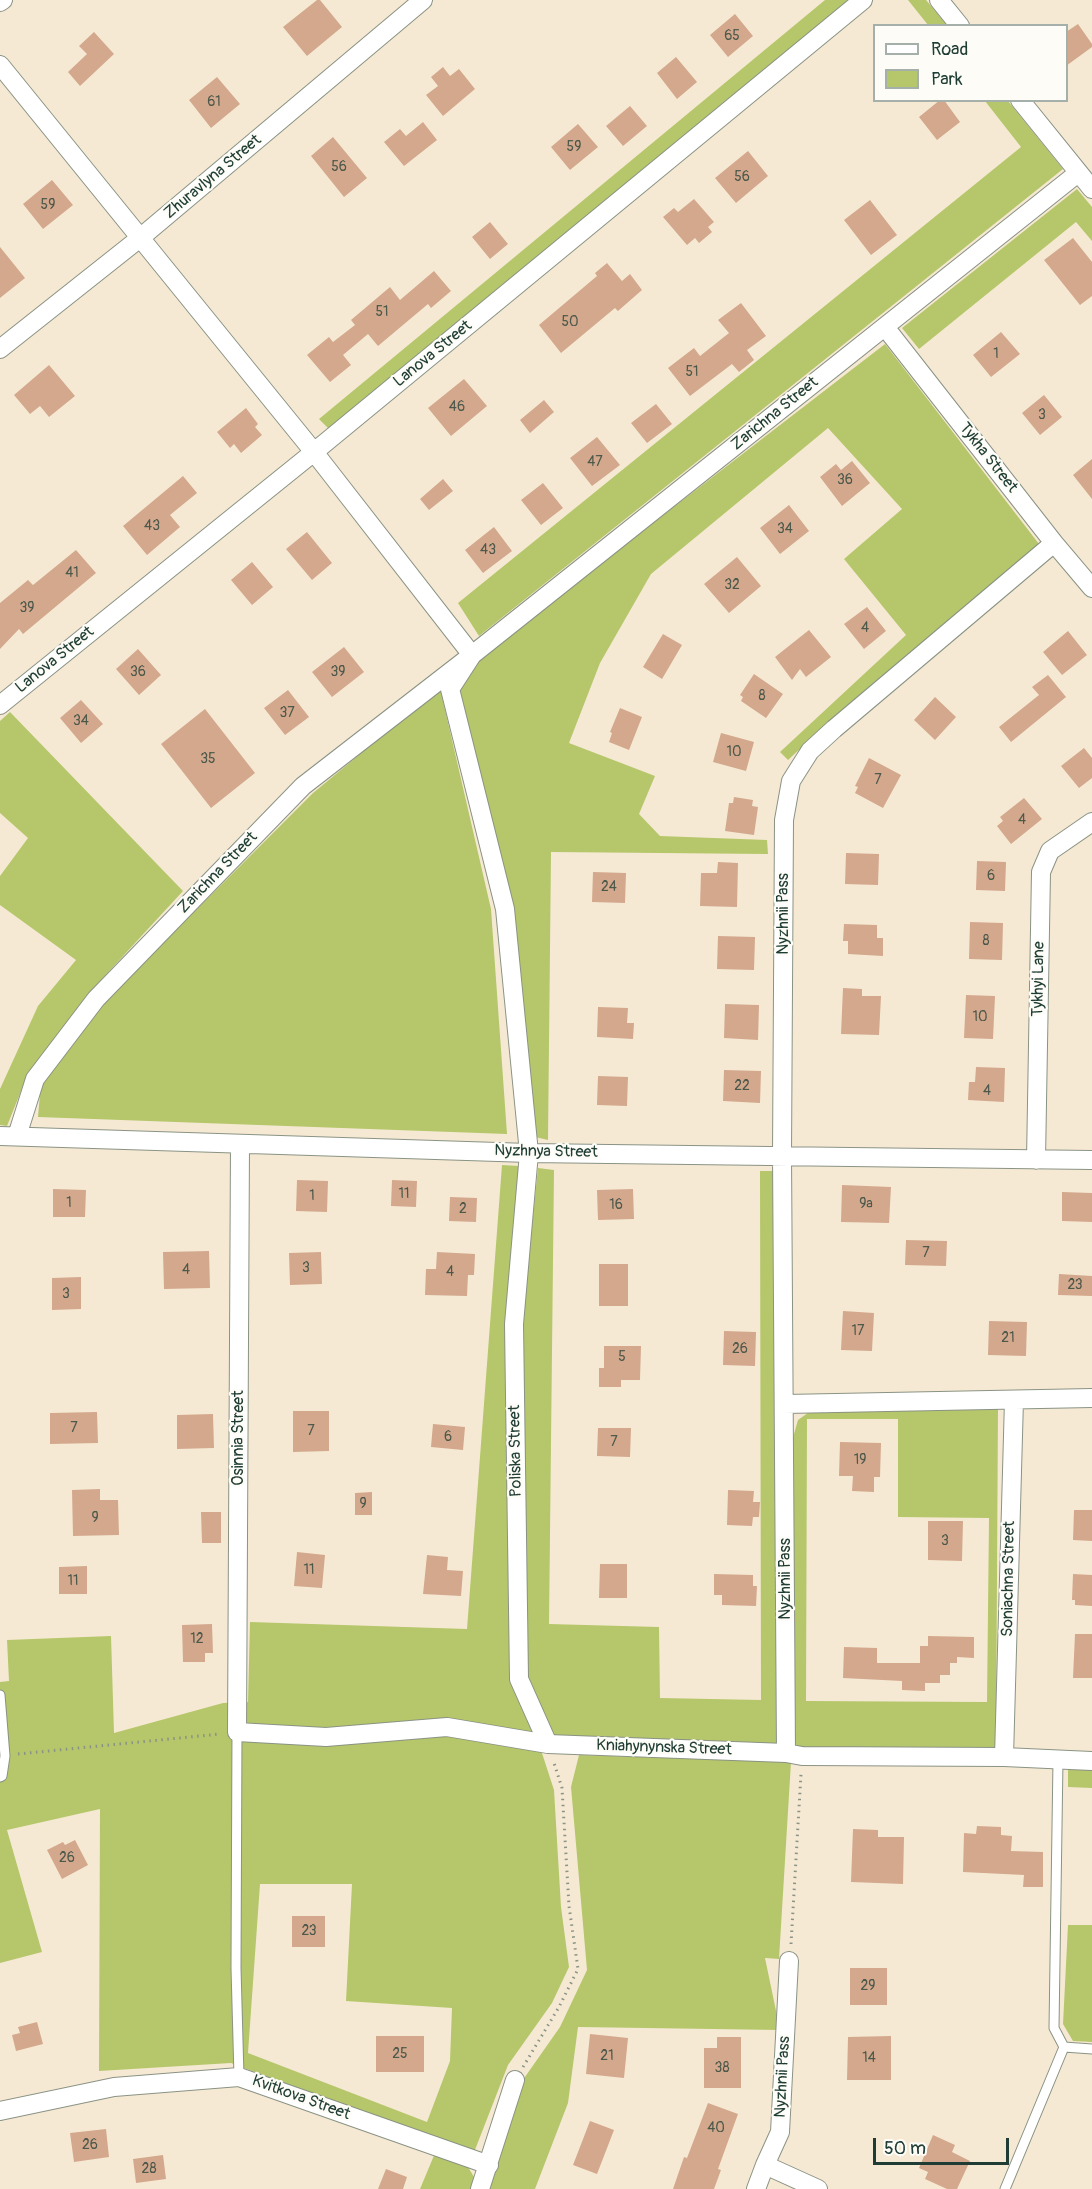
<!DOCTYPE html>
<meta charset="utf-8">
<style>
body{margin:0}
#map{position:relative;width:1092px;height:2189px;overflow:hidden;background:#f6e9d4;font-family:Pangolin,sans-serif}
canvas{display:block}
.legend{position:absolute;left:873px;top:24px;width:195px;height:78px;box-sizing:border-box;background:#fdfcf7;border:2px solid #a4b0a9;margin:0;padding:8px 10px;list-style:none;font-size:18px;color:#1f3d34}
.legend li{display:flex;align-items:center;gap:12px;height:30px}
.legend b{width:30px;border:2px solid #a4b0a9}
.scale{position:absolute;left:873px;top:2138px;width:136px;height:27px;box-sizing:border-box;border:3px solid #1f3d34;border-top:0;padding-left:8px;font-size:18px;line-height:21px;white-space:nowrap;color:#1f3d34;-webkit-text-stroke:4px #fdfcf7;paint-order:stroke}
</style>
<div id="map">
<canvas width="1092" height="2189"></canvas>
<ul class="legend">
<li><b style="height:8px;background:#fff"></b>Road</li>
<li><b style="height:16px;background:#b5c76a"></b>Park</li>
</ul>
<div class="scale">50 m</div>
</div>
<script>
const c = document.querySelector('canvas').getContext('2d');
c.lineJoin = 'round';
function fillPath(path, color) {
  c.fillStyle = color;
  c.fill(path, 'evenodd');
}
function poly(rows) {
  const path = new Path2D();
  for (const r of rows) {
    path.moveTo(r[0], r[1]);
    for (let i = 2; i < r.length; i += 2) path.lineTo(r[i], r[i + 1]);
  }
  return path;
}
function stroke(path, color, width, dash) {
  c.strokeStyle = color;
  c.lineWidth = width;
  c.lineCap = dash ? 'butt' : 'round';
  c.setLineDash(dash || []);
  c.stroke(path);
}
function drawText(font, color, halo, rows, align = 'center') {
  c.font = font + ' Pangolin,sans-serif';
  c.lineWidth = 4.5;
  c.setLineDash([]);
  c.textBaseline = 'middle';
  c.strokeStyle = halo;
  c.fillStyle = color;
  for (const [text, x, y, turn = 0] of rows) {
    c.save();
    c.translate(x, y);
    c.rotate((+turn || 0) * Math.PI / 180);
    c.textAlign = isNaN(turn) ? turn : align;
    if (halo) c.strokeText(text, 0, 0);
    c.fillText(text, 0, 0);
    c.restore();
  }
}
const green = poly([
 [825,0,849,0,329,429,319,419],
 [908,0,926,0,947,25,928,25],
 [985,101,1008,101,1063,169,479,636,458,603,1021,147],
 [1077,189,1092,207,1092,241,1076,222,919,349,902,328],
 [885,344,1039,544,828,723,788,760,780,752,906,635,844,559,902,509,828,428,651,574,600,663,569,743,655,776,639,814,660,836,767,840,768,854,551,852,548,1140,535,1137,514,908,460,690,482,655],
 [440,688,491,909,507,1134,38,1117,41,1082,102,1004,313,793],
 [10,712,183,891,89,993,27,1076,7,1126,0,1125,0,1089,38,1006,76,960,0,905,0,876,28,838,0,813,0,721],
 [502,1165,519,1166,511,1680,540,1747,554,1790,561,1907,569,1967,552,2003,508,2065,473,2155,231,2063,99,2071,100,1809,7,1830,42,1952,0,1963,0,1682,9,1681,7,1640,111,1636,114,1733,223,1703,248,1702,250,1622,467,1629],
 [260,1884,352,1884,346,2001,452,2008,450,2061,427,2122,248,2053],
 [538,1168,554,1170,549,1624,659,1627,660,1698,761,1700,760,1171,774,1171,780,1746,552,1738,525,1678,522,1324],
 [998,1407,996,1749,804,1749,792,1747,792,1441,798,1420,812,1410],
 [807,1419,898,1419,898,1517,989,1518,987,1702,806,1701],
 [579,1755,791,1762,779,1959,765,1958,780,2030,578,2027,568,2103,535,2189,486,2189,520,2084,560,2027,587,1970,571,1787],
 [1068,1769,1092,1770,1092,1788,1068,1787],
 [1068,1925,1092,1925,1092,2042,1073,2041,1063,2024],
 [435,2153,468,2167,474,2177,474,2189,420,2189]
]);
const building = poly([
 [317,0,320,0,342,27,307,56,283,27],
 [735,14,753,36,728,57,710,35],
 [1078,24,1092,44,1092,47,1066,66,1066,32],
 [94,32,114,54,80,86,68,72,87,54,79,46],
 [676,57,697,82,677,99,657,73],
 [443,67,450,76,459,69,475,89,443,116,426,95,438,86,431,77],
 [217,77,240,104,211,128,189,100],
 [940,100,944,100,960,122,937,140,919,117],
 [630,106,647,126,623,146,606,126],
 [423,122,437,140,404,166,384,142,400,129,406,136],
 [578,124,598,147,570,170,551,147],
 [333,137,367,178,344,197,311,156],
 [748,151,768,176,736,203,715,178],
 [52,180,73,205,43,229,23,204],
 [694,199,714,222,708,227,712,232,699,243,695,238,687,245,663,217,674,208,678,212],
 [870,200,897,235,871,255,844,220],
 [490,222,508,244,490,259,472,237],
 [1073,238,1092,262,1092,296,1080,305,1044,260],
 [0,247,25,278,0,298],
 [607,263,622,281,630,274,642,290,618,311,615,308,561,353,539,325,597,276,595,273],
 [434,271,451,291,431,308,428,304,378,346,368,334,343,355,351,365,330,382,307,355,329,337,333,342,355,325,351,320,390,287,400,300],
 [741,303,766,336,747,350,754,360,739,372,732,364,690,396,668,368,694,348,700,356,729,333,718,320],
 [1001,332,1020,354,991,377,973,355],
 [49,365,75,396,49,417,40,406,30,414,14,395],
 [464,379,487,406,451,436,428,408],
 [1044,395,1062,417,1040,435,1022,413],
 [544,400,554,412,530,433,520,420],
 [656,404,672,424,647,443,631,423],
 [246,408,258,424,255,427,262,435,241,453,234,444,230,448,217,432],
 [597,437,620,465,592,486,570,458],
 [1092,459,1092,499,1073,475],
 [852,461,870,483,842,506,820,477,836,464,841,470],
 [183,476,197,493,170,515,180,527,147,555,123,526],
 [443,479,453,491,429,510,420,499],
 [543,483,563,508,541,525,521,500],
 [789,505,809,531,780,554,760,528],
 [494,527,512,551,483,573,465,550],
 [307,532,332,563,312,580,286,549],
 [76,550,96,573,23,634,19,629,0,649,0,603,28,580,33,585],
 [737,557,761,586,729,613,704,584],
 [252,562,273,587,252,605,231,580],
 [867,607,886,631,864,649,844,624],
 [809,630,831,657,806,677,800,669,792,680,775,657],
 [1068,631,1087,655,1062,675,1043,652],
 [663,634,682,645,662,679,643,667],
 [344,647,364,672,332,697,312,672],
 [138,649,161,675,139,695,116,669],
 [754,674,783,694,766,718,741,701,743,697,740,695],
 [1048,675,1066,697,1011,742,999,727,1039,695,1032,687],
 [288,690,309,717,285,735,264,708],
 [935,697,956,717,935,740,914,720],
 [81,700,103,724,81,743,60,718],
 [620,708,642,717,629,750,609,742,612,733,610,732],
 [205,709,255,773,211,808,161,744],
 [721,733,754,742,746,771,713,762],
 [1084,748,1092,758,1092,778,1079,788,1061,766],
 [869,758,901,775,883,808,855,793,858,787,855,786],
 [734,797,753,800,752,806,758,807,754,835,725,831,729,803,733,803],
 [1024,798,1042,819,1011,844,997,826,1003,821,1000,817],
 [846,853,879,854,878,885,845,884],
 [977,861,1006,862,1005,891,976,890],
 [718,862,738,863,737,907,700,906,701,873,717,873],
 [593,872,626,873,625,903,592,902],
 [970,922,1003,923,1002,960,969,959],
 [844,924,877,925,877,938,883,938,883,956,848,954,848,941,843,941],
 [718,936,755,937,754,970,717,969],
 [843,988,862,989,862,996,881,996,879,1035,841,1034],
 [966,995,995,996,993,1039,964,1038],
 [725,1004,759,1005,758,1040,724,1038],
 [598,1007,628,1008,627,1023,634,1023,633,1039,597,1037],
 [976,1067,1005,1068,1004,1102,968,1100,969,1082,975,1082],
 [724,1070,761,1071,760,1103,723,1101],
 [598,1076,628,1077,627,1106,597,1105],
 [297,1180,328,1181,327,1212,296,1211],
 [392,1180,417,1181,416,1207,391,1206],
 [842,1185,891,1187,889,1223,841,1222],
 [53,1189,86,1190,85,1217,53,1217],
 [633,1189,634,1219,598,1220,597,1190],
 [1062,1192,1092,1193,1092,1222,1062,1221],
 [450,1197,477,1198,476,1222,449,1221],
 [906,1240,947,1241,946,1266,905,1265],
 [209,1251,210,1288,164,1289,163,1252],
 [321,1252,322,1284,290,1285,289,1253],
 [437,1252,475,1254,474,1275,468,1275,467,1296,425,1295,426,1269,436,1269],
 [599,1264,628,1264,628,1306,599,1306],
 [1059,1274,1092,1276,1092,1296,1058,1295],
 [81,1277,81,1309,52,1310,52,1278],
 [843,1311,874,1313,872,1351,841,1350],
 [989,1321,1027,1322,1026,1356,988,1355],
 [724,1331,756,1332,755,1366,723,1365],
 [604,1346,641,1346,640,1380,621,1380,621,1387,599,1387,599,1368,604,1368],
 [293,1411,329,1411,329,1451,293,1452],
 [97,1412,98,1443,50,1444,50,1413],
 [213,1414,214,1448,177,1449,177,1415],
 [433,1424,465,1427,463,1450,431,1447],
 [598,1428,631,1428,630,1457,597,1456],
 [840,1442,881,1443,880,1477,874,1477,874,1492,852,1491,853,1476,839,1476],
 [100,1489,100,1500,118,1500,119,1535,73,1536,72,1490],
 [728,1490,754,1491,753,1502,760,1502,759,1517,753,1517,752,1526,727,1525],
 [372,1492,372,1515,355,1515,355,1493],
 [1074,1510,1092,1510,1092,1541,1073,1540],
 [201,1512,221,1512,221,1543,202,1543],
 [928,1521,963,1521,962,1561,928,1560],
 [297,1552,325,1555,322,1588,294,1586],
 [427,1555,448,1557,447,1570,463,1571,461,1596,423,1594],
 [600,1564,627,1564,627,1598,599,1598],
 [87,1566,87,1594,59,1594,59,1567],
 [714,1574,753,1575,753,1586,757,1586,756,1606,722,1605,722,1595,714,1595],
 [1073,1574,1092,1575,1092,1606,1075,1605,1075,1600,1072,1600],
 [212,1624,213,1653,205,1653,205,1662,183,1662,182,1625],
 [1075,1634,1092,1634,1092,1678,1073,1678],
 [928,1636,974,1637,974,1658,957,1657,957,1663,950,1663,950,1675,940,1675,940,1683,925,1683,925,1691,902,1690,902,1681,843,1678,844,1647,877,1648,877,1663,920,1663,920,1646,928,1646],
 [977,1826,1001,1827,1001,1835,1012,1836,1011,1851,1043,1852,1043,1887,1023,1887,1024,1875,963,1872,964,1833,976,1834],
 [853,1829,878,1830,878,1837,904,1837,903,1884,851,1882],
 [75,1840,88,1865,62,1879,47,1850,63,1842,65,1845],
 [292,1916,325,1916,325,1947,292,1947],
 [850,1968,887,1968,887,2005,850,2005],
 [37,2022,43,2044,16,2051,12,2035,20,2033,18,2027],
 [590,2034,628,2038,624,2078,586,2074],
 [376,2036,424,2036,424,2072,376,2072],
 [891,2036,891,2080,847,2080,848,2037],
 [717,2037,741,2037,741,2088,704,2088,704,2048,717,2048],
 [708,2103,738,2114,718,2169,721,2170,714,2189,673,2189,684,2157,687,2158],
 [590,2121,614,2130,597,2174,573,2165],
 [106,2129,109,2157,74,2162,70,2133],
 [933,2135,955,2145,952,2152,970,2161,957,2189,947,2189,925,2179,928,2172,919,2168],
 [163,2155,166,2179,136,2183,133,2159],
 [386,2169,407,2177,403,2189,378,2189]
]);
const path = poly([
 [18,1754,220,1734],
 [791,1944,801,1774],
 [523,2067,559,2007,578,1969,569,1906,562,1788,554,1763]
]);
const lane = poly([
 [0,1695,5,1756,2,1776,0,1777],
 [237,1732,236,1968,239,2077],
 [1064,2047,1092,2049],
 [1005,2189,1064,2047,1054,2028,1058,1760]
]);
const street = poly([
 [939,0,960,26],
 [0,2,3,0],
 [0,65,314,452,472,655,450,689,505,909,529,1153,514,1324,519,1679,548,1744],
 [1020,100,1092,189],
 [885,327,1054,543,1092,588],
 [0,349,140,238,423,0],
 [0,705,314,452,863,0],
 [0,1136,529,1153,1092,1160],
 [17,1136,35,1079,96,999,303,786,472,655,1078,173],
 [240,1144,237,1732,326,1737,447,1727,548,1744,786,1753,802,1756,1004,1757,1092,1761],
 [1036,1160,1041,872,1050,851,1092,822],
 [785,1404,1092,1398],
 [786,1753,782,1155,784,820,791,781,810,751,834,729,1054,543],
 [1004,1757,1014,1400],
 [0,2111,114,2087,239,2077,489,2165],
 [765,2165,818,2189],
 [480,2189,515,2080],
 [756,2189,765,2165,780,2132,789,1961]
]);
const numberNames = [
 ["65",732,36],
 ["61",214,102],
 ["59",574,147],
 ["56",339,167],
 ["56",742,177],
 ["59",48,205],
 ["51",382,312],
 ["50",570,322],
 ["1",996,354],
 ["51",692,372],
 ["46",457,407],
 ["3",1042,415],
 ["47",595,462],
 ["36",845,480],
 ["43",152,526],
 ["34",785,529],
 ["43",488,550],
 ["41",72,573],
 ["32",732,585],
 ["39",27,608],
 ["4",865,628],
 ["36",138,672],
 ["39",338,672],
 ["8",762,696],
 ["37",287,713],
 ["34",81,721],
 ["10",734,752],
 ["35",208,759],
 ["7",878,780],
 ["4",1022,820],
 ["6",991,876],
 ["24",609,887],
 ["8",986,941],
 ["10",980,1017],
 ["22",742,1086],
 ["4",987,1091],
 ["11",404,1194],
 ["1",312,1196],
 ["1",69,1203],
 ["9а",866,1204],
 ["16",616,1205],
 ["2",463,1209],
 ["7",926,1253],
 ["3",306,1268],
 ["4",186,1270],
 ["4",450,1272],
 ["23",1075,1285],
 ["3",66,1294],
 ["17",858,1331],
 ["21",1008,1338],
 ["26",740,1349],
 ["5",622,1357],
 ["7",74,1428],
 ["7",311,1431],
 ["6",448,1437],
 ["7",614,1442],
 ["19",860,1460],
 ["9",363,1504],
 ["9",95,1518],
 ["3",945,1541],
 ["11",309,1570],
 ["11",73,1581],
 ["12",197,1639],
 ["26",67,1858],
 ["23",309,1931],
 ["29",868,1986],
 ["25",400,2054],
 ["21",607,2056],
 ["14",869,2058],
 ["38",722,2068],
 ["40",716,2128],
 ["26",90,2145],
 ["28",149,2169]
];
const streetNames = [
 ["Zhuravlyna Street",213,177,-40],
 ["Lanova Street",433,354,-39],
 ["Zarichna Street",775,414,-39],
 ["Tykha Street",988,458,52],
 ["Lanova Street",55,660,-39],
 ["Zarichna Street",218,873,-46],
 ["Nyzhnii Pass",784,914,-90],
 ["Tykhyi Lane",1039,979,-89],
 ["Nyzhnya Street",546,1152,1],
 ["Osinnia Street",239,1438,-90],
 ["Poliska Street",516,1451,-91],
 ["Nyzhnii Pass",786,1579,-90],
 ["Soniachna Street",1009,1579,-89],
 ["Kniahynynska Street",664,1748,2],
 ["Nyzhnii Pass",783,2077,-87],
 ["Kvitkova Street",301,2098,20]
];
fillPath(green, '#b5c76a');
fillPath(building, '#d3a88d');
stroke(lane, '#8a9384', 11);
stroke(street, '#8a9384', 20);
stroke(path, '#8a9384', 3, [1.5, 4.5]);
stroke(lane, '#fff', 9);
stroke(street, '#fff', 18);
drawText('14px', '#4c584a', null, numberNames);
drawText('16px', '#1f3d34', '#fdfcf7', streetNames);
</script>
